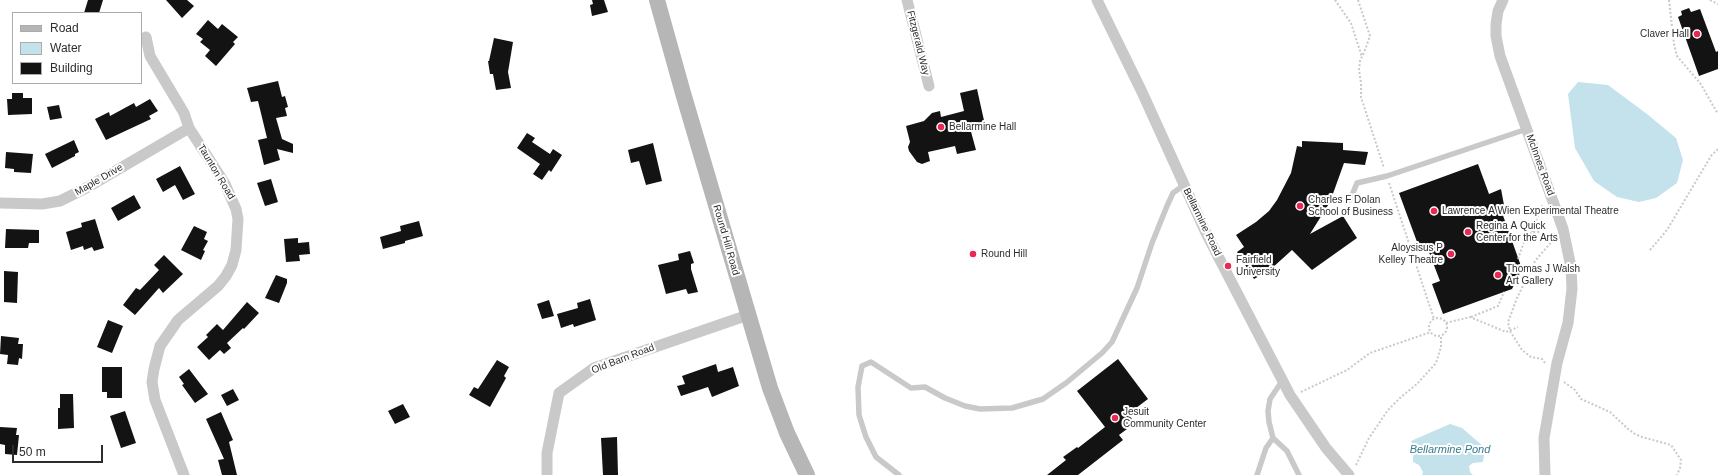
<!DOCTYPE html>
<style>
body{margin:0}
#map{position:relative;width:1718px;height:475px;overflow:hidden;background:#fff;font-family:Arial,sans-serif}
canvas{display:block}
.legend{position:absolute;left:12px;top:12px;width:130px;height:72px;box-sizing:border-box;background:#fff;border:1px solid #ababab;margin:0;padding:5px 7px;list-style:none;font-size:12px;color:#2c2c2c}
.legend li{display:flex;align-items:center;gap:8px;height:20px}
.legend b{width:20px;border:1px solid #ababab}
.scale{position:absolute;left:12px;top:445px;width:91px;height:18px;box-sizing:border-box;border:2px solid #2c2c2c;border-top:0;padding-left:5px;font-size:12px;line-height:14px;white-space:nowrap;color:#2c2c2c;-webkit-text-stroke:3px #fff;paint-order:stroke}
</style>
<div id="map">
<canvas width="1718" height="475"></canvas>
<ul class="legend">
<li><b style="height:5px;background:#b6b6b6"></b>Road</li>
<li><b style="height:11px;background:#c4e2eb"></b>Water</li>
<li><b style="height:11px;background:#131313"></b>Building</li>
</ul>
<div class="scale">50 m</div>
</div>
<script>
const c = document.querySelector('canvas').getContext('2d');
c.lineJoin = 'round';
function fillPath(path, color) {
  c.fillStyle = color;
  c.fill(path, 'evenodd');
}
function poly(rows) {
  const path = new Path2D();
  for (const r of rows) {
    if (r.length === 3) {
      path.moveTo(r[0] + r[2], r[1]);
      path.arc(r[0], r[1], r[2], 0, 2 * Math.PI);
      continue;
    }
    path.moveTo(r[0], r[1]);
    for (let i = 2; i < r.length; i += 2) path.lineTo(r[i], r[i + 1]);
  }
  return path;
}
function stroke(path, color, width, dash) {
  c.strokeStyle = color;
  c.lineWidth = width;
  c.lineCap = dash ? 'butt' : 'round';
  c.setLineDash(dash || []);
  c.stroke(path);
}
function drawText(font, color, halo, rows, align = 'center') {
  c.font = font + ' Arial,sans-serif';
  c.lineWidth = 4;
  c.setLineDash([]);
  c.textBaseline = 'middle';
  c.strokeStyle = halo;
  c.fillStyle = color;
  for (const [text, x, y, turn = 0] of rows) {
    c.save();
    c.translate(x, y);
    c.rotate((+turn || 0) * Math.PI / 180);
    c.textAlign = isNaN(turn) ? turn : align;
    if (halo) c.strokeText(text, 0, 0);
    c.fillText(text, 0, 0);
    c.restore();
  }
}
const water = poly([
 [1578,82,1608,85,1647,114,1676,138,1683,160,1677,183,1656,198,1639,202,1617,197,1594,181,1575,148,1568,94],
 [1450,424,1462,428,1483,446,1484,455,1483,462,1473,463,1469,466,1470,472,1473,475,1422,475,1423,472,1419,465,1413,462,1413,456,1416,450,1411,441]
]);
const building = poly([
 [88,0,103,0,99,13,84,13],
 [166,0,187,0,194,6,182,18],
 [592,0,604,0,608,12,592,16,590,5,593,4],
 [1689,8,1691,12,1700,9,1716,52,1718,51,1718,69,1699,76,1678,17,1682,15,1681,11],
 [208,20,218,29,222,24,238,37,233,42,235,44,216,66,205,56,210,50,200,42,203,39,196,34],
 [494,38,513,42,508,72,511,88,496,90,493,74,490,74,488,61,489,61],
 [278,81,282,97,285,96,288,107,285,108,287,116,276,118,282,139,293,144,293,153,277,149,280,160,264,165,258,140,267,138,258,101,251,102,247,88],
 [977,89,985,125,970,128,976,150,957,154,955,146,928,152,930,161,922,164,917,162,909,151,908,147,910,142,906,126,924,121,932,113,940,111,941,117,964,111,960,93],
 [12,93,23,93,23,98,32,98,32,114,8,115,7,99,12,99],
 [150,99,158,111,149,116,151,119,106,140,95,119,109,112,110,116,134,103,136,107],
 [59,105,62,118,50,120,47,107],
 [527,133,535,138,532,142,550,154,553,149,562,155,551,172,549,170,542,180,533,174,540,164,517,148],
 [74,140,79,152,75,154,75,156,52,168,45,154],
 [1302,141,1343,143,1343,150,1368,152,1365,165,1344,163,1330,202,1310,234,1343,216,1357,238,1312,270,1292,250,1271,269,1254,279,1237,252,1244,247,1236,235,1256,222,1269,211,1277,200,1291,173,1297,146,1302,147],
 [653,143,662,181,646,185,639,161,631,163,628,150],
 [6,152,33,154,31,173,14,172,14,169,5,168],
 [1478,164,1489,194,1501,189,1504,205,1500,207,1522,269,1512,289,1443,314,1432,284,1440,281,1427,247,1420,250,1399,193],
 [180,166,195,194,183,200,175,185,163,192,156,179],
 [271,179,278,202,265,206,257,183],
 [134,195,141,208,118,221,111,208],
 [95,219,104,248,94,251,92,247,84,250,83,246,71,250,66,232,82,227,81,223],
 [419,221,423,236,405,241,405,243,383,249,380,237,401,231,400,226],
 [194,226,207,232,204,239,208,241,203,250,205,251,201,260,181,250],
 [6,229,39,230,39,243,29,243,28,248,5,248],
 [298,238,298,243,309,242,310,254,299,255,300,261,286,262,284,239],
 [690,251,694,263,691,264,691,269,698,292,688,294,686,289,666,294,658,265,679,260,678,254],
 [164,255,183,274,163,293,159,288,135,315,123,305,136,288,140,290,159,270,154,265],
 [4,271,18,272,17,303,4,302],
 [276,275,287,279,287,283,279,303,265,298],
 [590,299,596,320,574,327,573,324,561,328,557,314,578,308,577,303],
 [549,300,554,316,542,319,537,304],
 [247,302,259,313,244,329,243,328,227,343,231,348,224,354,220,350,209,360,197,347,208,337,206,335,217,324,223,330],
 [108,320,123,326,112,353,97,347],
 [1,336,19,338,18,344,23,344,22,359,19,358,18,365,7,364,8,355,0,354],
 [1118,359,1148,399,1128,414,1135,423,1119,435,1123,440,1078,475,1047,475,1066,460,1063,457,1077,447,1078,448,1105,427,1077,391],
 [497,360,509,367,504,376,506,378,490,407,469,395,474,387,478,389],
 [716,364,718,372,733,367,739,386,712,397,708,387,681,396,677,386,685,384,682,376],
 [102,367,122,367,122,398,107,398,107,392,102,392],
 [189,369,208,394,195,403,182,385,184,384,179,377],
 [233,389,239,400,227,406,221,395],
 [60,394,73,394,74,428,58,429,58,408,60,408],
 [403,404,410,417,395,424,388,411],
 [125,411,136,443,121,448,110,416],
 [221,412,233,440,229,442,237,475,222,475,218,460,224,459,206,419],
 [0,427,17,428,16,435,19,435,17,455,5,454,5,445,0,444],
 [617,437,618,475,603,475,601,438]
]);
const path = poly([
 [1335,0,1351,23,1362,57],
 [1358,0,1370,36,1365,50,1360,61,1359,70,1361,83,1361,97,1384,168],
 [1669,0,1674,44,1677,56,1700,83,1718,114],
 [1710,0,1718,4],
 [1389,183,1434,319],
 [1532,232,1542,205],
 [1650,250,1667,230,1711,156,1718,149],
 [1518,259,1524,242,1532,232,1540,232,1554,239],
 [1471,317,1498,306,1504,292],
 [1438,327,9],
 [1446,323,1470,317,1506,332,1518,327],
 [1545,363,1542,359,1531,357,1522,350,1510,331,1508,322,1517,298,1535,261,1554,239],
 [1564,382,1575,390,1581,399,1610,412,1628,429,1635,434,1642,437,1671,445,1681,460,1680,468,1677,475],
 [1301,392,1347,370,1370,353,1431,332],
 [1356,465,1369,438,1388,410,1401,397,1417,384,1436,363,1441,347,1441,335]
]);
const service = poly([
 [1350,200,1357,183,1387,176,1527,129],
 [1282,381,1270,399,1268,411,1269,422,1273,438,1287,451,1299,475],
 [899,475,876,457,866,437,859,415,858,387,862,366,871,362,911,388,925,387,945,398,965,406,980,409,1012,408,1043,399,1066,383,1102,353,1112,342,1137,288,1152,243,1167,206,1173,193,1184,185],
 [1257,475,1266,448,1273,438]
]);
const minor = poly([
 [907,0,929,86],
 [1097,0,1142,92,1206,233,1290,395,1326,448,1349,475],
 [1503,0,1498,11,1496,24,1496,36,1500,56,1563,229,1571,267,1572,289,1568,323,1557,363,1544,438,1545,475],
 [146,37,150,56,184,113,189,128,225,184,236,209,238,219,236,250,232,265,226,276,218,286,178,320,160,346,154,369,152,382,155,400,184,475],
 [0,203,42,204,60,201,88,187,189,128],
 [547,475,547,453,559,393,594,368,748,315]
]);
const secondary = poly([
 [657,0,683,93,770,388,787,433,807,475]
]);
const markers = [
 [1697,34,4,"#e82954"],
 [941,127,4,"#e82954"],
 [1300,206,4,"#e82954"],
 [1434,211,4,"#e82954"],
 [1468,232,4,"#e82954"],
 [973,254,4,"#e82954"],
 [1451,254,4,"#e82954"],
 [1228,266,4,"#e82954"],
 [1498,275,4,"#e82954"],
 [1115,418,4,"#e82954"]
];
const poiNames = [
 ["Claver Hall",1689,34,"right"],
 ["Bellarmine Hall",949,127],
 ["Charles F Dolan",1308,200],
 ["School of Business",1308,212],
 ["Lawrence A Wien Experimental Theatre",1442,211],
 ["Regina A Quick",1476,226],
 ["Center for the Arts",1476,238],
 ["Aloysisus P",1443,248,"right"],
 ["Kelley Theatre",1443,260,"right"],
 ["Round Hill",981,254],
 ["Fairfield",1236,260],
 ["University",1236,272],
 ["Thomas J Walsh",1506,269],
 ["Art Gallery",1506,281],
 ["Jesuit",1123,412],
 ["Community Center",1123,424]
];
const streetNames = [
 ["Fitzgerald Way",918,43,76],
 ["McInnes Road",1540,165,70],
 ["Taunton Road",216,172,59],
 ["Maple Drive",99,180,-30],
 ["Bellarmine Road",1202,222,64],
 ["Round Hill Road",726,240,74],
 ["Old Barn Road",623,359,-21]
];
const waterNames = [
 ["Bellarmine Pond",1450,450]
];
fillPath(water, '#c4e2eb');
fillPath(building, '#131313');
stroke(path, '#c9c9c9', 2, [2, 2]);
stroke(service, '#c9c9c9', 5.5);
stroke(minor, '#c9c9c9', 11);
stroke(secondary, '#b6b6b6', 16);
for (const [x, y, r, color] of markers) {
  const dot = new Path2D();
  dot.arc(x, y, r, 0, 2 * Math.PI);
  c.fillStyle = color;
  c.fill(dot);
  stroke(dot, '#fff', 1.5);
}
drawText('10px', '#2c2c2c', '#fff', poiNames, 'left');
drawText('10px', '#2c2c2c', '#fff', streetNames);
drawText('italic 11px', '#397b8f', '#fff', waterNames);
</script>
